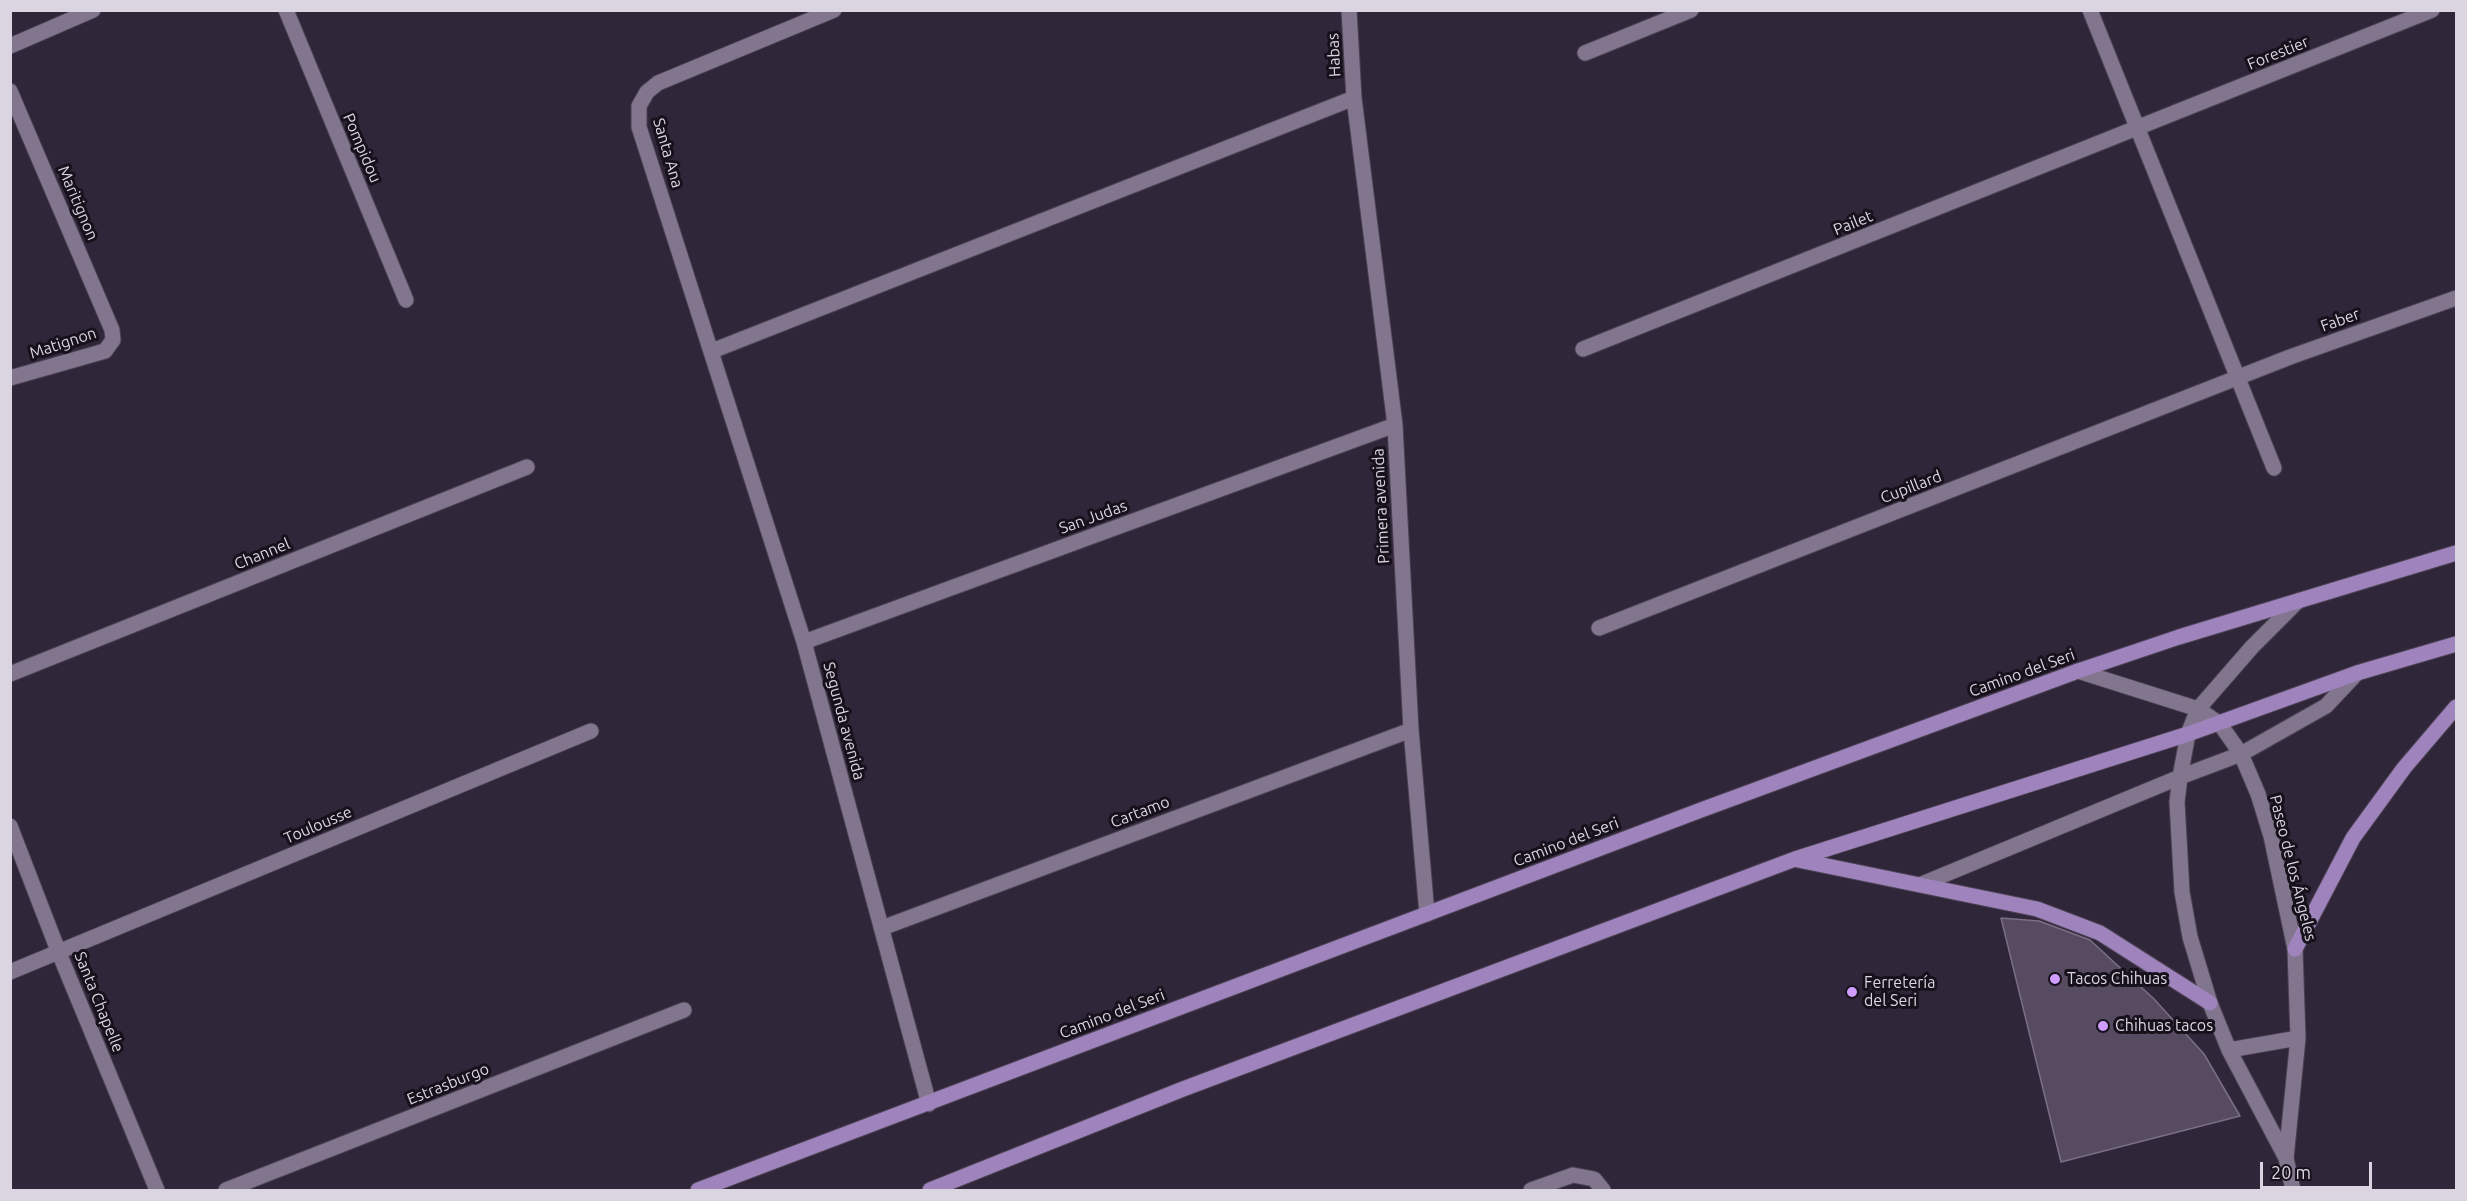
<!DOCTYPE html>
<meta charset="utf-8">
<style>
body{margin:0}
#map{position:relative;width:2467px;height:1201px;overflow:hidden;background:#30263a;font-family:Ubuntu,sans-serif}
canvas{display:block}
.frame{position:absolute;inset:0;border:12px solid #dbd5e2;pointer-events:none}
.scale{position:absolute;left:2260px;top:1162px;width:112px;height:27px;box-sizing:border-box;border:3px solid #dbd5e2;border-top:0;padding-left:8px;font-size:18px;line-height:21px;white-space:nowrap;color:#dbd5e2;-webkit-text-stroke:4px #16111b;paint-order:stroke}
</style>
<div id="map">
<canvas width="2467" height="1201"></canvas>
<div class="frame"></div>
<div class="scale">20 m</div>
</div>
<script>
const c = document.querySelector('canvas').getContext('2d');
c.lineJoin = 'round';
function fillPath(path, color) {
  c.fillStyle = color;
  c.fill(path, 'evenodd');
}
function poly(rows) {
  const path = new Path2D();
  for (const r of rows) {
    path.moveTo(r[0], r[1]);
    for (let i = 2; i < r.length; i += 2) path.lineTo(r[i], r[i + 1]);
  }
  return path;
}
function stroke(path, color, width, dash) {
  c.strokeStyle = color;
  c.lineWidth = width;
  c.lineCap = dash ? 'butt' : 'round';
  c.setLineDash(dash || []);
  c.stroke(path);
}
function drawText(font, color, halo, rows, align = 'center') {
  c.font = font + ' Ubuntu,sans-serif';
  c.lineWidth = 6;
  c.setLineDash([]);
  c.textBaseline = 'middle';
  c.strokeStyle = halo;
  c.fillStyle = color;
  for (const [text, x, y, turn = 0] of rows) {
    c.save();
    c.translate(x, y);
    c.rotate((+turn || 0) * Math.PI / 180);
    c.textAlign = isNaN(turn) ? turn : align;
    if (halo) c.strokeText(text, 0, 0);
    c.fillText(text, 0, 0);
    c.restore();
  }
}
const building = poly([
 [2001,918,2039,921,2090,940,2154,999,2204,1054,2240,1116,2061,1162,2001,918]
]);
const minor = poly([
 [286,10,406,300],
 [834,10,658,83,647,92,639,106,639,127,804,642,929,1104],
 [1349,10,1354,98,1395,425,1411,730,1427,914],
 [2090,10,2274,468],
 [10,46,93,10],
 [1585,53,1691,10],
 [10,91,112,330,113,340,105,351,10,378],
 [1583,349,2432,10],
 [712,351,1354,98],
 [1599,628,2290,357,2456,298],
 [804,642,1395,425],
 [2078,671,2198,709,2220,724,2241,754,2258,794,2271,836,2295,949,2298,1038,2286,1158],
 [10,674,527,467],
 [10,826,59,953,157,1190],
 [1922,884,2180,777,2241,754,2326,706,2357,673],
 [882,928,1411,730],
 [10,972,591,731],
 [2229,1050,2298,1038],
 [226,1190,684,1010],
 [1531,1190,1573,1175,1594,1179,1603,1190],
 [2293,1190,2286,1158,2229,1050,2210,1003,2190,937,2182,892,2177,802,2180,777,2188,734,2198,709,2252,647,2298,601]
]);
const major = poly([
 [1798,860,2037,909,2100,933,2210,1003],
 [2295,949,2353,838,2404,768,2456,707],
 [698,1190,1701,810,2078,671,2179,637,2456,553],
 [930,1190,1183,1089,1795,859,2188,734,2357,673,2456,644]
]);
const markers = [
 [2055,979,6,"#cf9dff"],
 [1852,992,6,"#cf9dff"],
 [2103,1026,6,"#cf9dff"]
];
const streetNames = [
 ["Forestier",2278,53,-22],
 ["Habas",1334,55,-93],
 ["Pompidou",362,148,67],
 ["Santa Ana",668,153,74],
 ["Maritignon",78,203,67],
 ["Pailet",1853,223,-22],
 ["Faber",2340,320,-20],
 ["Matignon",63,343,-18],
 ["Cupillard",1911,487,-21],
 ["Primera avenida",1381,506,-93],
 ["San Judas",1093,517,-20],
 ["Channel",262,554,-22],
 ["Camino del Seri",2022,673,-20],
 ["Segunda avenida",844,721,75],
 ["Cartamo",1140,812,-21],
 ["Toulousse",318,825,-23],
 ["Camino del Seri",1566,842,-21],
 ["Paseo de los Ángeles",2293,868,76],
 ["Santa Chapelle",99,1002,68],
 ["Camino del Seri",1112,1014,-21],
 ["Estrasburgo",448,1084,-22]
];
const poiNames = [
 ["Tacos Chihuas",2067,979],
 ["Ferretería",1864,983],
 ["del Seri",1864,1001],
 ["Chihuas tacos",2115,1026]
];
fillPath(building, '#564b61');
stroke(building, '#7b6f87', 1.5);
stroke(minor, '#4b4253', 17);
stroke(major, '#4b4253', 17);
stroke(minor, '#82768f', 15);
stroke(major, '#9f83bd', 15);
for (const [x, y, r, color] of markers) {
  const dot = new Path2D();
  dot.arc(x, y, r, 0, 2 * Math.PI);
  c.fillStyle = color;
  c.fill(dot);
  stroke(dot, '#16111b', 2);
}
drawText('16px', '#dbd5e2', '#16111b', streetNames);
drawText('16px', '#dbd5e2', '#16111b', poiNames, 'left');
</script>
